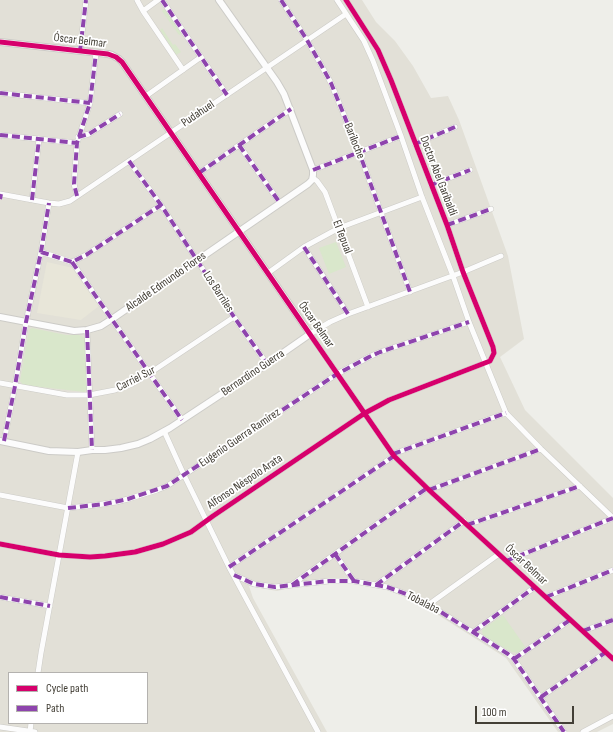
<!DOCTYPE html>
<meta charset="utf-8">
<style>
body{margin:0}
#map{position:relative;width:613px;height:732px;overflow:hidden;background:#eeeee9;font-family:"Sofia Sans Condensed",sans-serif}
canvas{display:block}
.legend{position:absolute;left:8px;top:672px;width:140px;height:52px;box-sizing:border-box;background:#fff;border:1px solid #b4b2af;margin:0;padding:5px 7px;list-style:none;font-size:12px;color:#433f36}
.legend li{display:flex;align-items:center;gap:8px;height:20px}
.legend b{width:20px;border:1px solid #b4b2af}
.scale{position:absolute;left:475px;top:706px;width:99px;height:18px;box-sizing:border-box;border:2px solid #433f36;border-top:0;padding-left:5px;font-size:12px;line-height:14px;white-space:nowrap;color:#433f36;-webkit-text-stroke:3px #fff;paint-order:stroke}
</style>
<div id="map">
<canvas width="613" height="732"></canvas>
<ul class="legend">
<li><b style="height:5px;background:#d6006c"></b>Cycle path</li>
<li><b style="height:5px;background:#8e44ad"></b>Path</li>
</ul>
<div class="scale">100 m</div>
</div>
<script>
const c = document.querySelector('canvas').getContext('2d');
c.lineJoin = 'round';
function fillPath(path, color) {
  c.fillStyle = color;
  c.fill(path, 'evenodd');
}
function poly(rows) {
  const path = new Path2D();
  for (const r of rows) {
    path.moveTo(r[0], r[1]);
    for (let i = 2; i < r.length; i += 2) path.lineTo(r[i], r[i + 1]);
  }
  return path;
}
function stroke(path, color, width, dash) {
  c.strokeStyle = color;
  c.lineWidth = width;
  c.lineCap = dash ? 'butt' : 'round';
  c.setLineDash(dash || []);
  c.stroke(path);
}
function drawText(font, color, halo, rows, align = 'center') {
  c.font = font + ' "Sofia Sans Condensed",sans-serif';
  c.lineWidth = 3.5;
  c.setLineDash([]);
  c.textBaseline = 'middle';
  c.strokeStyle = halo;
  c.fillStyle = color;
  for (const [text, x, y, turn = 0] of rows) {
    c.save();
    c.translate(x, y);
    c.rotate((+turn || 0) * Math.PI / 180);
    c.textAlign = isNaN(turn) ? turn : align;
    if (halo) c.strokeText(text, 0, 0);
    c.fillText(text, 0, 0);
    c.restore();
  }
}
const residential = poly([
 [0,0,362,0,376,22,395,41,413,66,431,98,448,96,459,120,508,256,524,339,500,357,525,410,613,498,613,724,597,732,558,732,506,658,435,613,408,598,374,585,351,582,302,585,277,591,249,586,253,598,327,732,0,732],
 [9,673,147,673,147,723,9,723]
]);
const education = poly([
 [47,262,73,268,99,306,81,320,37,313]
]);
const green = poly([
 [165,8,182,33,179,35,162,11],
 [162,28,173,45,175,44,181,52,176,55,160,30],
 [336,242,346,267,329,274,319,248],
 [32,328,66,335,79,335,86,338,87,388,85,392,23,385,20,381,29,330],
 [503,615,526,648,517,653,512,652,483,636,482,630]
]);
const minor = poly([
 [137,0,143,11,183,70],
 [162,0,227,95],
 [281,0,307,40,320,63,331,83,359,152,410,292],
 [337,0,364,41,373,61,401,136,422,197,453,276,469,322,506,413,541,449,613,518],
 [143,11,158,0],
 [80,51,86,0],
 [0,93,90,103],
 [146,96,201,57],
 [0,135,77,143],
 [78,137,89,134,120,114],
 [415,144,455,127],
 [239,145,280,203],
 [129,161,161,205,234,317,267,364],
 [313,170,401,136],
 [199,173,291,109],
 [313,178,317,181,325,192,368,307],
 [431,185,470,170],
 [0,194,49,203,59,204,70,201,346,14],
 [77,196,74,184,77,143,90,103,96,53],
 [32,200,39,139],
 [447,225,491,209],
 [304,247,348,314],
 [41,252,72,262,86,255,161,205],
 [501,256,463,272,348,314,330,322,310,334,394,456,429,490,613,659],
 [72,262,182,420],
 [268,273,304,247,339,228,422,197],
 [87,330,92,450],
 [0,383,67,395,89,395,115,390,130,385,150,373,234,317],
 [164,431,184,475,229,567,318,732],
 [4,441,15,386,26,322,41,252,49,203],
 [393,454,506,413],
 [429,490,541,449],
 [0,495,68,508,96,505,116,502,128,499,157,490,167,486,184,475,337,374,369,357,380,352,469,322],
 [467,525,580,486],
 [0,544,59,555,90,557,105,556,135,552,163,544,191,532,213,516,365,413,380,405,389,400,490,361,494,353,493,347,463,272,447,225,391,80,378,50,346,0],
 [335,554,354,581],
 [506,561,613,518],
 [229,567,394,456],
 [234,575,254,584,275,587,329,581,354,581,387,587,412,596,436,609,508,654,514,659,564,732],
 [293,584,427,488],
 [376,585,464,521],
 [0,597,50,606],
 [546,597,613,570],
 [428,605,499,554],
 [583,631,613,620],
 [473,632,535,587],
 [514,659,570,620],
 [38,673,41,653,78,452],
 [541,697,606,652],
 [0,727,35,732],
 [30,732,31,723],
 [583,732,613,716]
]);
const tertiary = poly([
 [0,42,108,54,112,55,119,59,122,62,310,334,267,364,170,428,150,439,138,444,121,448,105,450,92,450,78,452,49,451,0,441],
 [0,317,74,331,87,330,101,326,112,319,308,184,312,180,313,175,313,170,284,94,277,82,219,0]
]);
const quiet = poly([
 [162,0,227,95],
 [281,0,307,40,320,63,331,83,359,152,410,292],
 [80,51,86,0],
 [0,93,90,103],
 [0,135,77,143],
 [78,137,89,134,120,114],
 [415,144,455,127],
 [239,145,280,203],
 [129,161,161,205,234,317,267,364],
 [313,170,401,136],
 [199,173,291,109],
 [431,185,470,170],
 [77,196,74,184,77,143,90,103,96,53],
 [0,199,1,194],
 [32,200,39,139],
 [447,225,491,209],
 [304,247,348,314],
 [41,252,72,262,86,255,161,205],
 [72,262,182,420],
 [87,330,92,450],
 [4,441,15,386,26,322,41,252,49,203],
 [393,454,506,413],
 [429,490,541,449],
 [68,508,105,504,128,499,167,486,337,374,369,357,380,352,469,322],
 [467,525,580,486],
 [335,554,354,581],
 [506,561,613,518],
 [229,567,394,456],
 [234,575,254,584,275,587,329,581,354,581,387,587,412,596,436,609,508,654,514,659,564,732],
 [292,585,427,488],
 [376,585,464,521],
 [0,597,50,606],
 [546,597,613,570],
 [583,631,613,620],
 [473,632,535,587],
 [514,659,570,620],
 [541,697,606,652]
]);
const cycleway = poly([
 [0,42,108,54,116,57,122,62,394,456,429,490,613,659],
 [0,544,59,555,90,557,105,556,135,552,163,544,191,532,213,516,365,413,380,405,389,400,490,361,494,353,493,347,463,272,447,225,391,80,378,50,346,0]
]);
const streetNames = [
 ["Óscar Belmar",80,41,7],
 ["Pudahuel",198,114,-34],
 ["Bariloche",354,141,68],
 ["Doctor Abel Garibaldi",438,176,69],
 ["El Tepual",342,237,69],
 ["Alcalde Edmundo Flores",166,282,-35],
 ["Los Barriles",218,292,57],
 ["Óscar Belmar",316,325,55],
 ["Bernardino Guerra",253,373,-34],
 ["Carriel Sur",136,379,-27],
 ["Eugenio Guerra Ramírez",240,438,-34],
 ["Alfonso Néspolo Arata",245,482,-34],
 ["Óscar Belmar",526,565,43],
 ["Tobalaba",423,603,27]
];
fillPath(residential, '#e2e0d7');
fillPath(education, '#e8e6d9');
fillPath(green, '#d9e7cb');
stroke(minor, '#cccbc7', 6);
stroke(tertiary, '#cccbc7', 8);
stroke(minor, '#fcfcfc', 5);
stroke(tertiary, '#fcfcfc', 6);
stroke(quiet, '#8e44ad', 4, [8, 4]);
stroke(cycleway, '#d6006c', 5);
drawText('12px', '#433f36', '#fff', streetNames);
</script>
